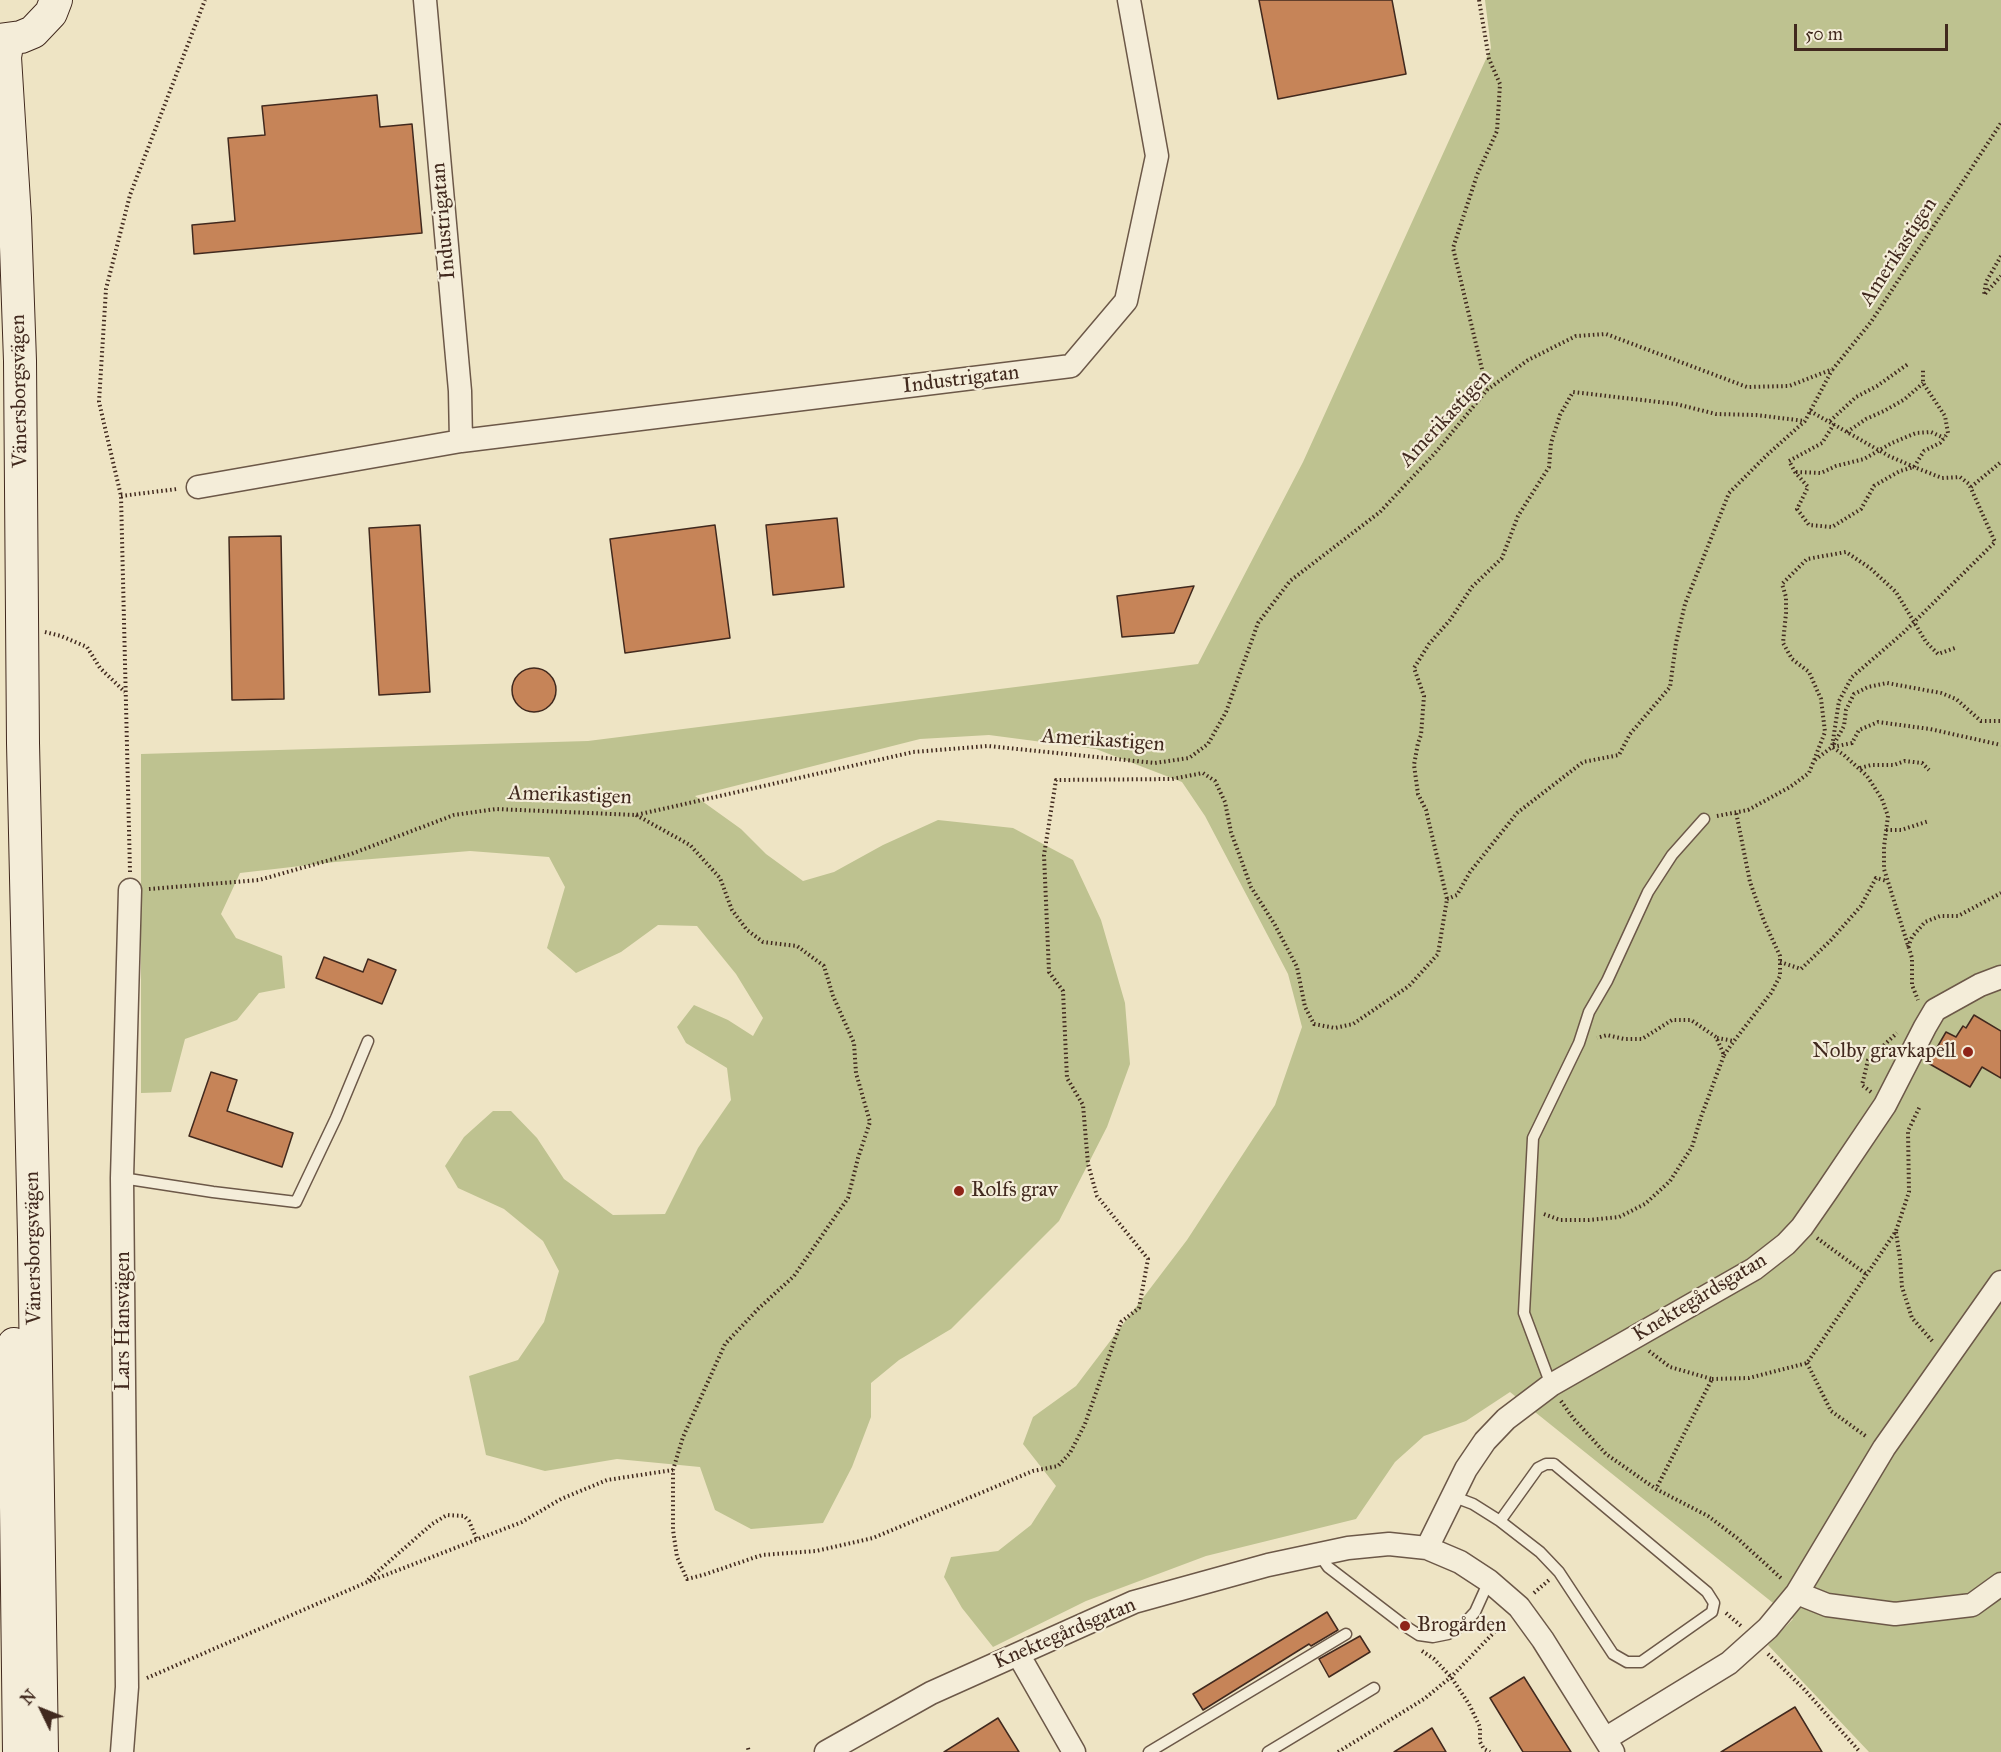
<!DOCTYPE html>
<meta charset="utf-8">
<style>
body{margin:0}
#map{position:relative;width:2001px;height:1752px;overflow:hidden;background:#eee4c4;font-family:"IM FELL Great Primer",serif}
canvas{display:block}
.north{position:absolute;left:12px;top:1680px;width:60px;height:60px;-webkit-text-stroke:4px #f4edd9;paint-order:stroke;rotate:313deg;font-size:16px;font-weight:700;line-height:24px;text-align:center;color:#41291e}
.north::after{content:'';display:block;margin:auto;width:21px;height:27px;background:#41291e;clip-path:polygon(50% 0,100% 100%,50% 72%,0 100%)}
.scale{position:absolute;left:1794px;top:24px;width:154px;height:27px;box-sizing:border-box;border:3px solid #41291e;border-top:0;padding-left:8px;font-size:18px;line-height:21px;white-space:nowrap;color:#41291e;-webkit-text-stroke:4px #f4edd9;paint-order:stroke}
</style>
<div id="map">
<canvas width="2001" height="1752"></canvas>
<div class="north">N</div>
<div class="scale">50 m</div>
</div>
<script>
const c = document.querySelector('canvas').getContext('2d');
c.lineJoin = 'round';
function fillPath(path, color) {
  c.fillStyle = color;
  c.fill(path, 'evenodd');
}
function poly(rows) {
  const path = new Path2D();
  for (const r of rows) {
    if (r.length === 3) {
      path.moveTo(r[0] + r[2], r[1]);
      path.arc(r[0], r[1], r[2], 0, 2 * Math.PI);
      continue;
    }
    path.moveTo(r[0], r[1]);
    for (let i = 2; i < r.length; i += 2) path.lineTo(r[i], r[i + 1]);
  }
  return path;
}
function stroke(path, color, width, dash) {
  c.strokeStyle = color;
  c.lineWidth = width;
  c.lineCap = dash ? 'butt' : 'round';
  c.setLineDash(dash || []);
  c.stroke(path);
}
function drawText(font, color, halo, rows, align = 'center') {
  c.font = font + ' "IM FELL Great Primer",serif';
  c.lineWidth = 4.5;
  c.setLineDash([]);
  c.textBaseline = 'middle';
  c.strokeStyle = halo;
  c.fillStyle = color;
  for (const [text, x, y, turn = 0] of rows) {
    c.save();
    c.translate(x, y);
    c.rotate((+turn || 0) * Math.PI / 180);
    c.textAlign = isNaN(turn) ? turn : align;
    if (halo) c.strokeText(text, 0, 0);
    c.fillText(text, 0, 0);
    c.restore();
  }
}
const green = poly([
 [1485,0,2001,0,2001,1752,1869,1752,1768,1645,1793,1619,1510,1392,1466,1421,1424,1436,1395,1462,1356,1519,1206,1556,1086,1601,993,1647,962,1608,944,1577,951,1557,998,1551,1031,1525,1056,1486,1023,1444,1033,1417,1076,1386,1187,1240,1275,1105,1302,1027,1288,974,1205,816,1182,782,1096,749,989,735,920,739,695,796,741,829,766,854,803,881,834,872,883,845,938,820,1013,828,1073,860,1101,920,1125,1003,1130,1064,1107,1127,1059,1221,951,1329,899,1360,871,1383,871,1417,852,1467,823,1523,751,1529,715,1510,700,1467,617,1459,545,1471,486,1455,469,1376,518,1360,544,1322,559,1271,543,1241,504,1209,458,1188,445,1166,464,1137,493,1111,511,1111,537,1138,564,1179,613,1215,665,1214,698,1148,731,1100,727,1068,686,1043,677,1027,694,1005,728,1020,753,1036,763,1018,736,974,697,926,658,925,621,952,576,973,547,948,565,887,549,857,470,851,335,862,240,873,221,914,236,938,282,956,285,988,259,993,237,1020,185,1039,171,1092,141,1093,141,754,588,741,1198,664,1303,462,1491,48]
]);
const building = poly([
 [1259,0,1392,0,1406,74,1278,99,1259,0],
 [377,95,380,127,412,124,422,233,194,254,192,225,235,221,228,138,265,135,262,106,377,95],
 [837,518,844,587,773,595,766,525,837,518],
 [420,525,430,692,379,695,369,528,420,525],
 [715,525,730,638,625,653,610,539,715,525],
 [281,536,284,699,232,700,229,537,281,536],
 [1194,586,1174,633,1122,637,1117,596,1194,586],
 [534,690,22],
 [324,957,363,972,368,959,396,970,382,1004,316,978,324,957],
 [1974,1015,2001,1031,2001,1078,1982,1067,1970,1087,1928,1063,1946,1032,1956,1037,1963,1026,1966,1028,1974,1015],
 [211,1072,237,1080,227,1111,293,1133,282,1167,189,1136,211,1072],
 [1327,1612,1338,1630,1311,1646,1309,1644,1203,1710,1193,1694,1327,1612],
 [1360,1636,1370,1652,1329,1677,1319,1659,1360,1636],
 [1524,1677,1571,1752,1523,1752,1490,1698,1524,1677],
 [1795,1707,1822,1752,1721,1752,1795,1707],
 [998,1718,1019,1752,944,1752,998,1718],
 [1432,1728,1446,1752,1394,1752,1432,1728]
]);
const path = poly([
 [1479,0,1489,59,1500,84,1497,131,1477,175,1453,248,1487,390],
 [2001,256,1986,282,1984,295,2001,276],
 [1810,411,1889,456,1914,467,1942,478,1960,477,1969,484,1995,542,1903,633,1852,677,1839,701,1832,747],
 [1830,421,1856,397,1877,386,1908,364],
 [1834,424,1822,443,1789,461,1795,472,1808,487,1797,509,1809,525,1832,527,1861,509,1874,486,1900,471,1914,467,1924,451,1940,443,1948,433,1945,416,1923,383,1923,369],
 [1847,432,1866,419,1884,411,1905,399,1923,383],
 [1796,472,1821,473,1836,466,1864,459,1892,443,1916,433,1931,432,1944,438],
 [1971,487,2001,462],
 [121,496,177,489],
 [45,632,61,636,87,647,100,668,125,692],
 [1834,744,1844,726,1846,710,1854,694,1868,687,1887,683,1941,693,1956,699,1981,721,2001,721],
 [1833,747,1852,743,1859,730,1878,722,1930,729,2001,745],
 [1815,760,1832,747,1844,755,1867,776,1882,799,1888,816,1884,847,1884,869,1912,958,1912,985,1918,1000],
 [1860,768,1871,765,1894,765,1905,761,1922,763,1929,770],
 [636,815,690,845,720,878,732,910,747,930,763,942,797,946,824,966,833,996,854,1043,856,1073,870,1122,858,1158,848,1198,794,1276,758,1309,725,1344,683,1437,673,1470,673,1530,677,1557,687,1579,703,1575,762,1555,816,1551,873,1538,1033,1471,1058,1466,1070,1453,1085,1424,1121,1322,1139,1308,1148,1259,1097,1196,1088,1164,1083,1105,1067,1078,1063,991,1049,972,1044,855,1056,780,1172,779,1203,773,1215,781,1225,802,1231,832,1251,887,1275,925,1297,967,1305,1007,1314,1024,1335,1028,1353,1024,1409,986,1438,954,1447,899,1426,810,1418,794,1414,765,1418,743,1421,735,1424,696,1414,668,1429,644,1450,620,1472,587,1502,558,1518,516,1549,467,1551,443,1560,415,1573,392,1676,404,1716,414,1756,415,1805,421],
 [1717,816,1748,810,1790,787,1809,773,1825,732,1821,699,1809,672,1792,659,1783,643,1786,613,1786,597,1782,584,1807,559,1846,552,1870,568,1896,592,1926,642,1938,654,1955,648],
 [1886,830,1901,830,1929,821],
 [130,872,121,496,99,402,106,289,130,195,205,0],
 [149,889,259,880,351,854,454,815,496,809,636,815,913,752,988,746,1155,763,1189,758,1208,744,1226,712,1258,623,1290,581,1380,512,1435,453,1487,390,1528,360,1576,336,1606,334,1747,387,1789,386,1833,369,1871,322,2001,123],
 [1447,899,1457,895,1470,872,1517,813,1583,762,1619,755,1630,734,1670,687,1676,643,1685,604,1729,493,1767,455,1805,421,1832,370],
 [1908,947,1912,937,1925,922,1940,916,1958,916,2001,893],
 [1780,962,1801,969,1831,940,1861,906,1876,878,1887,881],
 [1717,1038,1734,1041,1771,993,1780,976,1780,956,1764,921,1750,882,1736,812],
 [1724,1055,1734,1041],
 [1871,1092,1862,1085,1868,1060,1897,1033],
 [1544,1214,1560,1220,1589,1220,1619,1217,1645,1204,1670,1181,1692,1147,1701,1117,1724,1055,1716,1037,1691,1020,1672,1020,1642,1039,1624,1039,1607,1035,1597,1038],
 [1896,1232,1900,1259,1902,1287,1912,1318,1934,1343],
 [1817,1238,1866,1274],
 [1649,1351,1670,1367,1712,1379,1656,1489],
 [1807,1363,1831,1411,1867,1437],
 [1712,1379,1749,1378,1807,1363,1896,1231,1909,1192,1908,1131,1920,1106],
 [1561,1401,1573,1418,1606,1454,1656,1489,1708,1516,1737,1538,1782,1579],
 [368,1580,432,1524,447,1515,464,1516,469,1521,477,1540],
 [1534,1593,1549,1580],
 [1726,1613,1741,1626],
 [1422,1651,1434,1659,1451,1677,1469,1704,1480,1727,1480,1742,1484,1749,1490,1752],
 [1768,1654,1803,1688,1860,1752],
 [147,1678,365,1583,522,1522,561,1499,607,1480,673,1470],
 [748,1748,749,1752],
 [1338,1752,1424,1699,1451,1677,1505,1621]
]);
const service = poly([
 [122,1178,213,1192,296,1202,336,1118,368,1041],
 [1551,1385,1524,1313,1533,1138,1579,1043,1589,1012,1607,981,1648,892,1672,855,1704,819],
 [1452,1496,1473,1504,1500,1521,1540,1552,1559,1572,1613,1654,1627,1662,1641,1662,1712,1612,1714,1603,1707,1592,1554,1464,1546,1464,1538,1468,1500,1521],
 [1319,1554,1328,1567,1405,1626,1419,1635,1433,1637,1448,1634,1463,1625,1475,1612,1489,1581],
 [1149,1752,1346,1634],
 [1268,1752,1374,1688]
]);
const minor = poly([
 [425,0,460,391,461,441],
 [198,487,461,441,1071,366,1126,301,1157,156,1129,0],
 [1427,1548,1466,1469,1485,1441,1506,1419,1551,1385,1754,1269,1786,1244,1802,1227,1827,1191,1885,1105,1925,1027,1935,1010,1980,985,2001,977],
 [1797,1593,1827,1605,1895,1614,1972,1605,2001,1584],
 [1018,1654,1074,1752],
 [1605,1739,1729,1663,1768,1628,1797,1593,1884,1448,2001,1282],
 [122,1752,127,1687,122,1178,130,890],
 [826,1752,931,1693,1134,1602,1268,1565,1348,1548,1389,1544,1427,1548,1460,1562,1489,1581,1519,1607,1543,1640,1613,1752]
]);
const secondary = poly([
 [0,40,21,37,33,32,51,13,56,0],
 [8,40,5,57,15,218,20,361,23,743,34,1237,42,1752],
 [14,1344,19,1752]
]);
const markers = [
 [1968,1052,6,"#8f2418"],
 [959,1191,6,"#8f2418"],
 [1405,1626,6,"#8f2418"]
];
const streetNames = [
 ["Industrigatan",444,221,-95],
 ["Amerikastigen",1899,252,-57],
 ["Industrigatan",961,380,-7],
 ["Vänersborgsvägen",20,391,-91],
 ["Amerikastigen",1446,419,-47],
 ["Amerikastigen",1103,741,4],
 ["Amerikastigen",570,796,2],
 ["Vänersborgsvägen",34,1248,-91],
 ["Knektegårdsgatan",1700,1298,-31],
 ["Lars Hansvägen",124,1321,-90],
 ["Knektegårdsgatan",1065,1634,-23]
];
const poiNames = [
 ["Nolby gravkapell",1956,1052,"right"],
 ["Rolfs grav",971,1191],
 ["Brogården",1417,1626]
];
fillPath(green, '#bec290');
fillPath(building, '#c68458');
stroke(building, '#41291e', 1.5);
stroke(service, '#6c5848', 13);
stroke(minor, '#6c5848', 25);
stroke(secondary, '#41291e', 34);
stroke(path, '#41291e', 4, [1.5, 3]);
stroke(service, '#f4edd9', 10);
stroke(minor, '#f4edd9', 22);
stroke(secondary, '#f4edd9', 32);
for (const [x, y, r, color] of markers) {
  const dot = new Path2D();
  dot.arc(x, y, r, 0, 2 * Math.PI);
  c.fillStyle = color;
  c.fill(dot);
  stroke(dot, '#f4edd9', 2);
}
drawText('21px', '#41291e', '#f4edd9', streetNames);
drawText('21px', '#41291e', '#f4edd9', poiNames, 'left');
</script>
